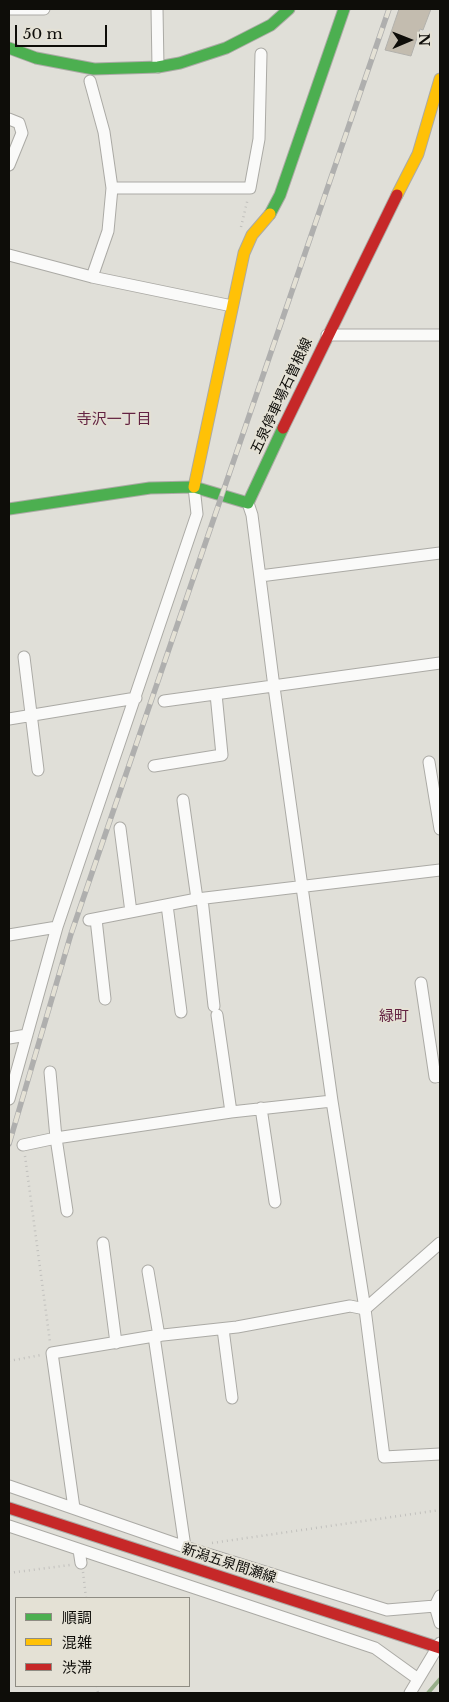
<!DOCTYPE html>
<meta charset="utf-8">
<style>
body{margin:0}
#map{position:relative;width:449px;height:1702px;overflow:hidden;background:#e0dfd8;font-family:"Libre Baskerville","Noto Sans JP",serif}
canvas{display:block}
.frame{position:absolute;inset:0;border:10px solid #0e0d09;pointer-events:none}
.legend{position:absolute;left:15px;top:1597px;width:175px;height:90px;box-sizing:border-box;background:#e4e1d5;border:1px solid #8e8c83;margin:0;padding:6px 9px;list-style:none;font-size:15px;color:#0e0d09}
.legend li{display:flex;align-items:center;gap:10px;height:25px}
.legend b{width:25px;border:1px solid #8e8c83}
.north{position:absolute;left:384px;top:15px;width:50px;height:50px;-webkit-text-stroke:4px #e4e1d5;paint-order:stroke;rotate:89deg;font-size:14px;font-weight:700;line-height:20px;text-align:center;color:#0e0d09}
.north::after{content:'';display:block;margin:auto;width:18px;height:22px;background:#0e0d09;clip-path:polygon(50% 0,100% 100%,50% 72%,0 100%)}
.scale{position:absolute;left:15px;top:25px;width:92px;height:22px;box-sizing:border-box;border:2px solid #0e0d09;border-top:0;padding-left:6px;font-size:15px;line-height:18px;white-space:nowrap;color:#0e0d09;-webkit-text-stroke:4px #e4e1d5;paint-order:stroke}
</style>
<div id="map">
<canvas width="449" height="1702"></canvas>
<div class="frame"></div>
<ul class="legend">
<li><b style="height:6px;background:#4caf50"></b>順調</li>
<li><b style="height:6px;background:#ffc107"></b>混雑</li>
<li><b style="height:6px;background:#c62828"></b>渋滞</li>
</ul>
<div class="north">N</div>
<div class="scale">50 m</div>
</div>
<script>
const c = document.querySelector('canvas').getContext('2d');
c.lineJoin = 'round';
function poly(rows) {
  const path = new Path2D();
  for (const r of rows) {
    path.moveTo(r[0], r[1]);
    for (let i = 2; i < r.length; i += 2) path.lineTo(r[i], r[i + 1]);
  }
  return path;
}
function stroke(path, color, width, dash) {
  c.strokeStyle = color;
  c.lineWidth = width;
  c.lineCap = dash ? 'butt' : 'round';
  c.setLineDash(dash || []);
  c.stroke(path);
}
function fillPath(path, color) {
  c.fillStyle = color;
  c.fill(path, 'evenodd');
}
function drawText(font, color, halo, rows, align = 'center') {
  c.font = font + ' "Libre Baskerville","Noto Sans JP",serif';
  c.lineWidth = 4;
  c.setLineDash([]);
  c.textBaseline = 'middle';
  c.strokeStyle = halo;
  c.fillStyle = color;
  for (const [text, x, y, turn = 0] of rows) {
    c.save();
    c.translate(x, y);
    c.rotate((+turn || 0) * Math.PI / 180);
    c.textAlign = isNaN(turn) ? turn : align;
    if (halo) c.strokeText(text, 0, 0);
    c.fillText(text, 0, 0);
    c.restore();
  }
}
const stream = poly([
 [428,1693,440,1679]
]);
const building = poly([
 [399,9,431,9,423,30,420,29,411,56,385,50,399,9]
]);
const path = poly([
 [241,227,248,198],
 [25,1156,50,1342],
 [9,1361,41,1355],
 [212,1543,440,1510],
 [83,1572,86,1598],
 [9,1573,70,1565],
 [97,1686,98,1693]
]);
const street = poly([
 [9,9,44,9],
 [157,9,158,67],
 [90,81,104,132,112,188,108,231,92,277],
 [9,119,19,123,22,133,9,165],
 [112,188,250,188,259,139,261,54],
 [9,255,92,277,232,306],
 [327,335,440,335],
 [248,503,252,515,274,687,332,1101,365,1309,384,1457,440,1454],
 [260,576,440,553],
 [24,657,38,770],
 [164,701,440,663],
 [9,719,136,698],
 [429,762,440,829],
 [154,766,222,755,216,694],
 [183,800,197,899],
 [120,828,131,912],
 [202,899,214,1006],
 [167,905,181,1012],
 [96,919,105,999],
 [89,920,197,899,440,870],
 [9,935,57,927],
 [421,983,435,1077,440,1076],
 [217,1015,231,1112],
 [9,1038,27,1035],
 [50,1072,56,1138,67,1211],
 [9,1099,57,927,197,514,194,487],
 [261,1108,275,1202],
 [23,1145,56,1138,231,1112,332,1101],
 [103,1243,116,1343],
 [148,1271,159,1336],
 [365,1309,440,1243],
 [223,1329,232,1398],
 [154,1336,185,1547],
 [9,1486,185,1547,387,1610,435,1606],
 [74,1508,52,1353,154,1336,237,1327,350,1306,365,1309],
 [9,1526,375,1648,418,1679],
 [79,1550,81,1563],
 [440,1596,435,1606,440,1623],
 [410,1693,440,1643]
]);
const fast = poly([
 [9,48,36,58,94,69,158,67,180,63,226,48,271,25,289,9],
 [270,214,280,195,344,9],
 [9,509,150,488,194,487,248,503,283,428]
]);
const slow = poly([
 [397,195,418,154,440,79],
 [194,487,244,253,252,235,270,214]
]);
const jam = poly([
 [283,428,397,195],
 [9,1508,440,1648]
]);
const rail = poly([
 [9,1144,71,934,389,9]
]);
const streetNames = [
 ["五泉停車場石曽根線",282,396,-65],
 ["新潟五泉間瀬線",229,1564,18]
];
const neighbourhoodNames = [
 ["寺沢一丁目",114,420],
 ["緑町",394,1017]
];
stroke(stream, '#96ad88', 4);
fillPath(building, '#c3bcaf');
stroke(building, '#b2b1ac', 1);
stroke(street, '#abaaa5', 13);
stroke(fast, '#abaaa5', 13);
stroke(slow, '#abaaa5', 13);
stroke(jam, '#abaaa5', 13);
stroke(path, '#c1c0bd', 2.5, [1, 4]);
stroke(street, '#fafaf9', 11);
stroke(fast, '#4caf50', 11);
stroke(slow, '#ffc107', 11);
stroke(jam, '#c62828', 11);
stroke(rail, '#afafae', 5.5);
stroke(rail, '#e4e1d5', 4, [11]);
drawText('14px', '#0e0d09', '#e4e1d5', streetNames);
drawText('15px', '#632342', '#e4e1d5', neighbourhoodNames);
</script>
